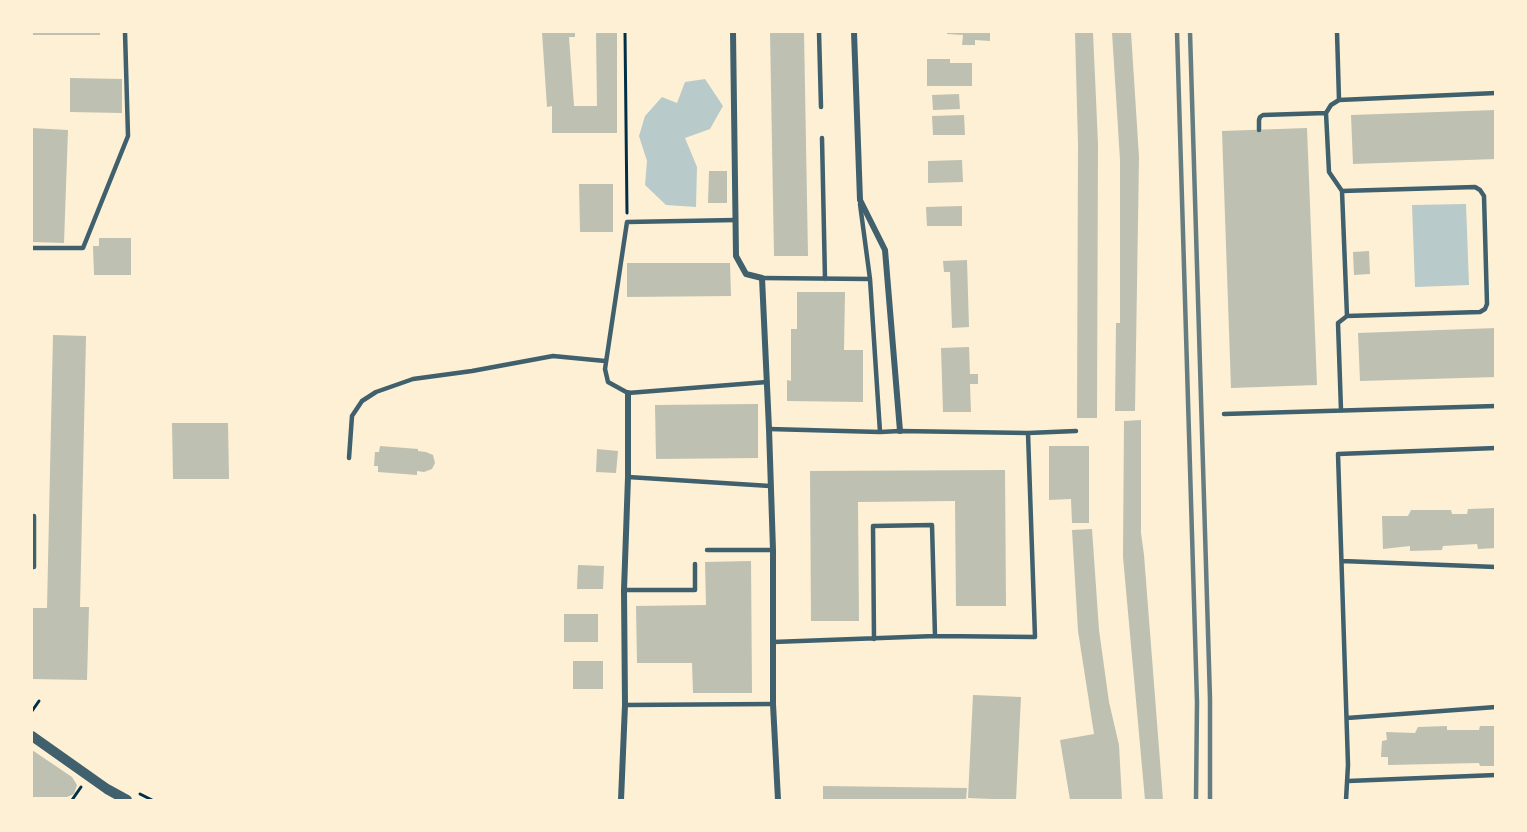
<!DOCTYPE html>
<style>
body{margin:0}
#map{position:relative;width:1527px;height:832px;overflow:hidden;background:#fdf0d5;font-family:"Golos Text",sans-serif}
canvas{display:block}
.frame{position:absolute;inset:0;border:33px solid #fdf0d5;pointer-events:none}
</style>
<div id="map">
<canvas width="1527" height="832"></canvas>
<div class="frame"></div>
</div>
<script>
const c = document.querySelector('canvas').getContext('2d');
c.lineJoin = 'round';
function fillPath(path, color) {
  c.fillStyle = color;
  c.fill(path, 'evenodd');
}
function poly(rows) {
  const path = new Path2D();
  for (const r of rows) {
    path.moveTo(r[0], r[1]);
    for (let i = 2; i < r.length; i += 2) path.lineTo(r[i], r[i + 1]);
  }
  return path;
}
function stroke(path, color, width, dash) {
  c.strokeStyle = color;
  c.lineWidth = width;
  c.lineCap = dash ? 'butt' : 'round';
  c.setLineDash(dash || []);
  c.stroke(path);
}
const green = poly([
 [705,79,723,106,710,129,685,138,697,167,696,207,666,205,645,185,647,161,639,136,645,116,662,97,677,103,685,82],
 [1466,204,1469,285,1415,287,1412,205]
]);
const building = poly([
 [32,32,100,32,100,35,32,35],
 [542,32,575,32,575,37,569,37,574,106,597,106,596,32,617,32,617,133,552,133,552,106,547,107],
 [770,32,804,32,808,256,774,256],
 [947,32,990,32,990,41,975,40,975,45,962,45,963,35,947,34],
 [1075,32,1093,32,1098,144,1097,418,1077,418,1078,145],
 [1112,32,1131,32,1139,157,1135,411,1115,411,1116,323,1120,323,1120,160],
 [927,59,950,59,950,63,972,63,972,86,927,86],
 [70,78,122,79,122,113,70,112],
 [959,94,960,109,933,110,932,95],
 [1496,110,1496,159,1353,164,1351,115],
 [964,115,965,135,933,135,932,116],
 [32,128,68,130,64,243,32,242],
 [1307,128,1317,385,1231,388,1222,131],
 [962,160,963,182,928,183,928,161],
 [709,171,727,171,727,203,708,203],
 [579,184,613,184,613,232,580,232],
 [962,206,962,226,927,226,926,207],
 [99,238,131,238,131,275,94,275,93,246,99,246],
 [1369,251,1370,274,1354,275,1353,252],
 [967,260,969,327,952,328,950,272,944,272,943,261],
 [627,263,730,263,731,296,627,297],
 [797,292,845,292,844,350,863,350,863,402,787,401,787,380,791,381,791,329,797,329],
 [1496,328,1496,377,1360,381,1358,333],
 [53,335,86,336,80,607,89,607,87,680,32,679,32,608,47,608],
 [969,347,970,374,978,374,978,384,970,384,971,412,943,412,941,348],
 [758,404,758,458,656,459,655,405],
 [1141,420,1141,533,1144,555,1163,800,1145,800,1123,557,1124,421],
 [172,423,228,423,229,479,173,479],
 [380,446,418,449,418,451,426,452,433,455,435,463,432,469,424,472,417,471,417,475,378,472,378,466,374,466,375,452,379,452],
 [1049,446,1089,446,1089,523,1072,523,1071,499,1049,500],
 [597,449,618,451,616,473,596,472],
 [1005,470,1006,606,956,606,955,501,858,502,859,621,811,621,810,471],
 [1496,508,1496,548,1478,549,1477,544,1443,546,1442,550,1410,551,1410,546,1383,549,1382,516,1408,516,1411,510,1451,510,1452,514,1467,514,1468,509],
 [1092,529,1099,630,1109,702,1119,745,1122,800,1070,800,1060,740,1094,734,1078,631,1072,530],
 [751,561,752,693,693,693,692,663,637,663,636,606,706,605,705,562],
 [578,565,604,566,603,589,577,589],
 [564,614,598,614,598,642,564,642],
 [573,661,603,661,603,689,573,689],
 [973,695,1021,697,1016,800,968,798],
 [1447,726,1447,730,1479,730,1480,726,1496,726,1496,766,1480,766,1479,763,1388,765,1388,757,1381,757,1382,741,1387,740,1386,732,1415,733,1418,727],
 [32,750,72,777,77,785,74,794,67,797,32,797],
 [823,786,967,788,966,800,823,800]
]);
const path = poly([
 [625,32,627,213],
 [32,711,39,701],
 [140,794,152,800],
 [72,800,81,787]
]);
const service = poly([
 [819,32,821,107],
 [1337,32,1339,100],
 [1259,130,1259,120,1260,117,1263,115,1326,113],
 [822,138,825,279],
 [1342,191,1475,187,1480,190,1484,196,1487,304,1485,309,1480,312,1347,316],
 [860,204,870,279],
 [736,220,627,222,605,369,608,382,628,393,767,382],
 [32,248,83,248,128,136,125,32],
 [762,278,870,279,880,432],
 [1341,410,1338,323,1347,316,1342,191,1329,172,1326,113,1331,105,1339,100,1496,93],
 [1224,414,1496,406],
 [769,429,880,432,900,431,1028,433,1035,637,935,636,773,642],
 [1028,433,1076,431],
 [349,458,352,416,362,401,376,392,413,379,472,371,553,356,605,361],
 [628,477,770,486],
 [707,550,773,550],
 [1342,561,1496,567],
 [32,567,34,567,34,516],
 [624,590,695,590,695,564],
 [874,639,873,526,932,525,935,636],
 [625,705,773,704],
 [1347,718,1496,707],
 [1348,781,1496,775],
 [1346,800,1348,765,1338,454,1496,448]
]);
const minor = poly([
 [733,32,736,256,746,274,762,278,769,429,773,550,773,704,778,800],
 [854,32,860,200,885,250,900,431],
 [621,800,625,705,624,590,628,477,628,393]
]);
const tertiary = poly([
 [32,736,107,789,127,800]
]);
const rail = poly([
 [1177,32,1197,702,1196,800],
 [1190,32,1210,699,1210,800]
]);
fillPath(green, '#b9caca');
fillPath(building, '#bec0b2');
stroke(path, '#003049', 3);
stroke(service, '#3f606c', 4.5);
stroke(minor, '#3f606c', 6);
stroke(tertiary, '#3f606c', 10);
stroke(rail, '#657d81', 4.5);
</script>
